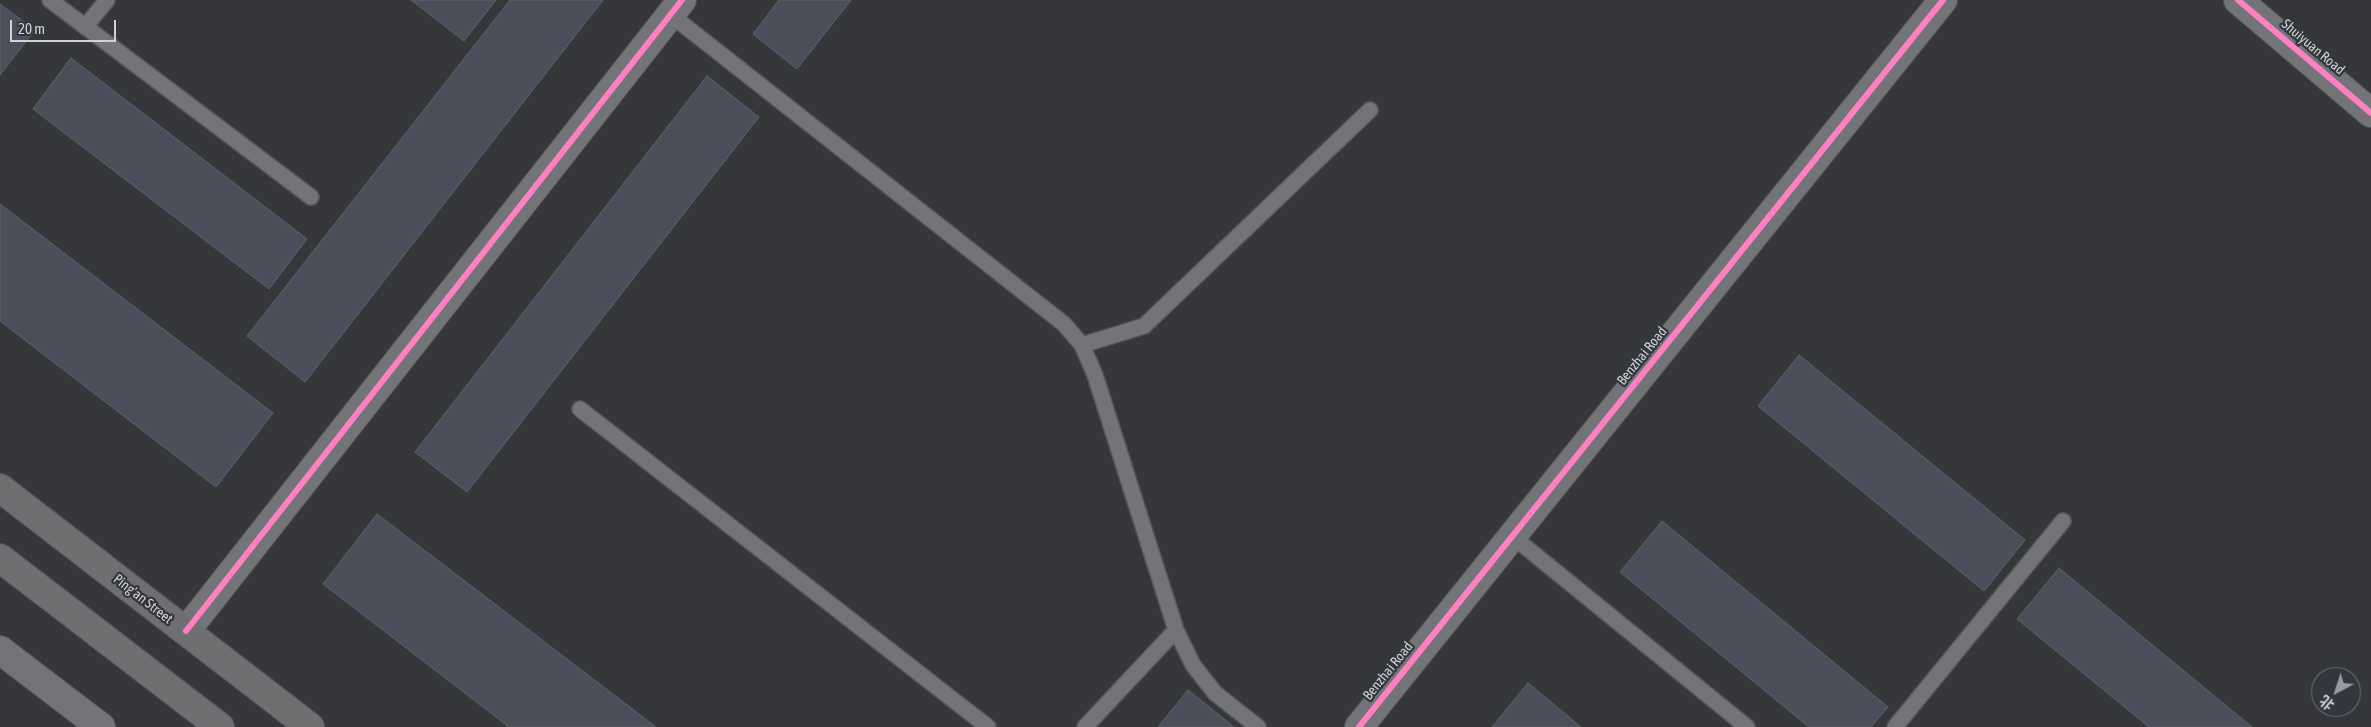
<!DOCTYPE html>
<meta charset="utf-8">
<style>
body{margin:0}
#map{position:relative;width:2371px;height:727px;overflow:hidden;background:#36373b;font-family:"Asap Condensed","Noto Sans SC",sans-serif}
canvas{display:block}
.north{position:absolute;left:2311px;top:667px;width:50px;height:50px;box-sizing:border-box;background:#34363d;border:1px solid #73747b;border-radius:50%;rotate:220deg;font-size:14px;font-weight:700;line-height:20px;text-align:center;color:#d1d2d7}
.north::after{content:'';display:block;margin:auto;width:18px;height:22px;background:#9b9ca0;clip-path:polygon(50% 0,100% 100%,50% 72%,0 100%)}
.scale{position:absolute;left:10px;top:20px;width:106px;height:22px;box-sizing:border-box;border:2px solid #d1d2d7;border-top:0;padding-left:6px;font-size:15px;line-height:18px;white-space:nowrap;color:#d1d2d7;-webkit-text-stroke:4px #34363d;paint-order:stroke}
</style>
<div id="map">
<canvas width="2371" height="727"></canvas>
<div class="north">北</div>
<div class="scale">20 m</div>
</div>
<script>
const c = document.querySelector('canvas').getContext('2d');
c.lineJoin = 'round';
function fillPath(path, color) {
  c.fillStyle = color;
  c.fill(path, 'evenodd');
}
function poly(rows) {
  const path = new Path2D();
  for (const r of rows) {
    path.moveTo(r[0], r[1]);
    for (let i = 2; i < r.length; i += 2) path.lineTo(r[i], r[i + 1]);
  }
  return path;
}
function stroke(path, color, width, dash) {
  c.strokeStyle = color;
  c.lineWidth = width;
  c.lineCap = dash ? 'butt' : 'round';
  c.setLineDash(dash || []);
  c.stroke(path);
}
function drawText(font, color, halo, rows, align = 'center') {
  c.font = font + ' "Asap Condensed",sans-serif';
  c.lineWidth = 4.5;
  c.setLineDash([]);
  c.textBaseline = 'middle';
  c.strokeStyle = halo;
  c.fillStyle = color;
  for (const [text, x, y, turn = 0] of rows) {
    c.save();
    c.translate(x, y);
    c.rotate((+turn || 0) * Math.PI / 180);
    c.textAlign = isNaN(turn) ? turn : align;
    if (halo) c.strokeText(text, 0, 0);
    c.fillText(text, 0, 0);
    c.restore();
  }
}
const building = poly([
 [411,0,496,0,464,41,411,0],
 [510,0,603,0,305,382,247,336,510,0],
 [779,0,851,0,797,69,753,34,779,0],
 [0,4,35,30,0,75,0,4],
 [71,58,307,239,269,289,33,109,71,58],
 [707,76,759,117,467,492,415,452,707,76],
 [0,204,273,413,216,487,0,321,0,204],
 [1799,355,2025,540,1984,591,1758,406,1799,355],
 [377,514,656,727,509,727,323,584,377,514],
 [1662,521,1888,707,1871,727,1809,727,1620,572,1662,521],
 [2059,568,2252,727,2149,727,2017,619,2059,568],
 [1528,683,1581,727,1492,727,1528,683],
 [1188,690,1234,727,1158,727,1188,690]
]);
const service = poly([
 [50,0,311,197],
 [671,15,1064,324,1082,345,1095,375,1176,630,1193,665,1215,693,1258,727],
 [85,27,107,0],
 [1082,345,1144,326,1370,110],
 [580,409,988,727],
 [1512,536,1747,727],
 [1085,727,1176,630],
 [1895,727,2063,521]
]);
const minor = poly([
 [0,650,101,727]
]);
const tertiary = poly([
 [2238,0,2371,113],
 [186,631,682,0],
 [1359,727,1943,0]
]);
const secondary = poly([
 [0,488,310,727],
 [0,558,220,727]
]);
const cycleway = poly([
 [2238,0,2371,113],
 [186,631,682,0],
 [1359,727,1943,0]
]);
const streetNames = [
 ["Shuiyuan Road",2313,47,40],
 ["Benzhai Road",1642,356,-51],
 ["Ping'an Street",143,599,38],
 ["Benzhai Road",1388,671,-51]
];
fillPath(building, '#4b4e5b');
stroke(building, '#616266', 1);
stroke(service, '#555659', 18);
stroke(minor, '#555659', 30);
stroke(tertiary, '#555659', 30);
stroke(secondary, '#555659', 30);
stroke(service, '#737477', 15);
stroke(minor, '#737477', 28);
stroke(tertiary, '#737477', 28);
stroke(secondary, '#6f6e70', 28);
stroke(cycleway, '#ff80c0', 6);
drawText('14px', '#d1d2d7', '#34363d', streetNames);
</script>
